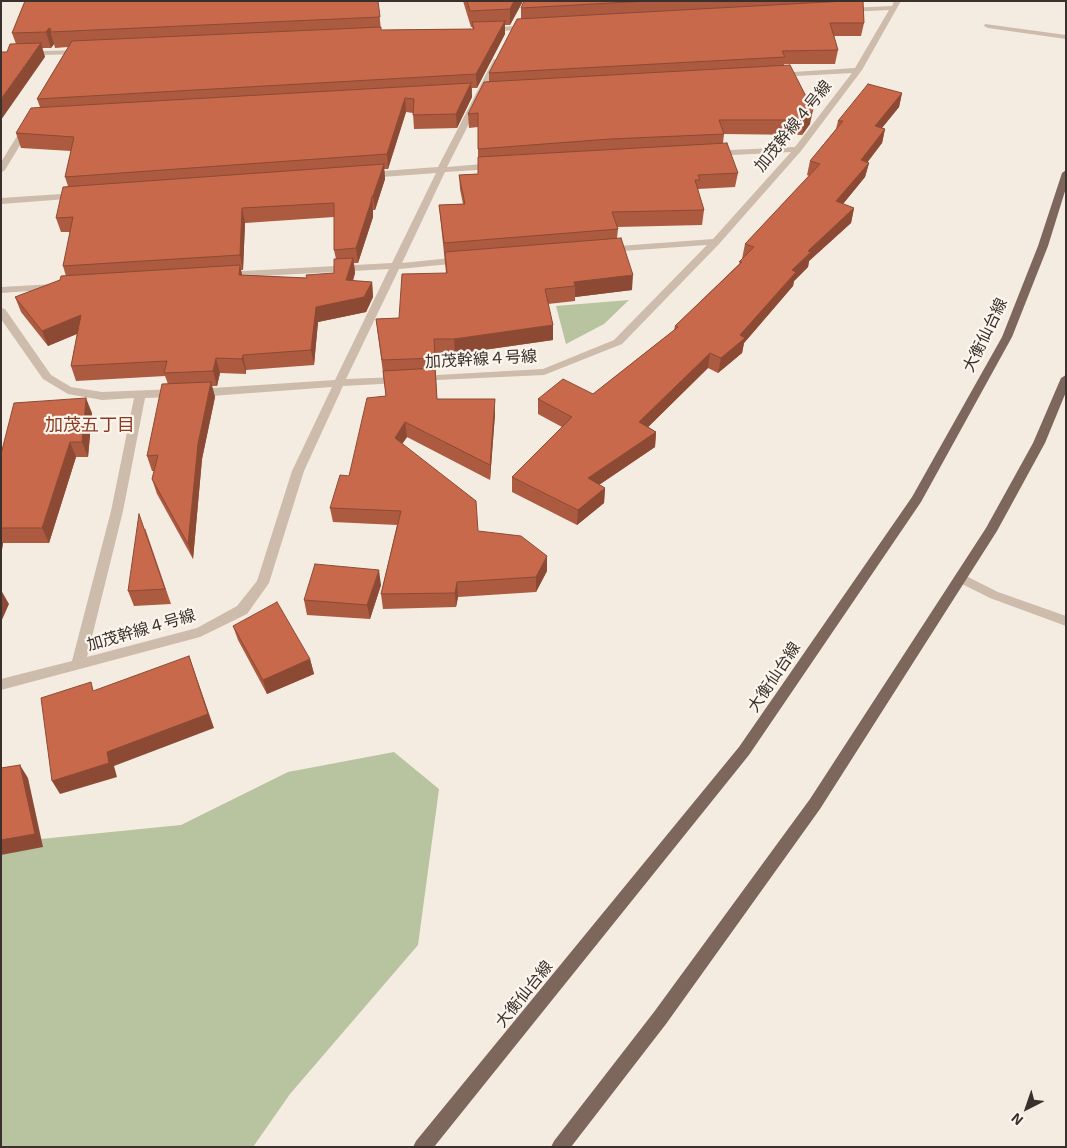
<!DOCTYPE html>
<meta charset="utf-8">
<style>
body{margin:0}
#map{position:relative;width:1067px;height:1148px;overflow:hidden;background:#f4ebe1;font-family:"Exo 2",sans-serif}
canvas{display:block}
.frame{position:absolute;inset:0;border:2px solid #3b302b;pointer-events:none}
.north{position:absolute;left:1002px;top:1083px;width:50px;height:50px;-webkit-text-stroke:4px #fbf5ee;paint-order:stroke;rotate:221deg;font-size:14px;font-weight:700;line-height:20px;text-align:center;color:#3b302b}
.north::after{content:'';display:block;margin:auto;width:18px;height:22px;background:#3b302b;clip-path:polygon(50% 0,100% 100%,50% 72%,0 100%)}
</style>
<div id="map">
<canvas width="1067" height="1148"></canvas>
<div class="frame"></div>
<div class="north">N</div>
</div>
<script>
const c = document.querySelector('canvas').getContext('2d');
c.lineJoin = 'round';
function fillPath(path, color) {
  c.fillStyle = color;
  c.fill(path, 'evenodd');
}
function poly(rows) {
  const path = new Path2D();
  for (const r of rows) {
    path.moveTo(r[0], r[1]);
    for (let i = 2; i < r.length; i += 2) path.lineTo(r[i], r[i + 1]);
  }
  return path;
}
function stroke(path, color, width, dash) {
  c.strokeStyle = color;
  c.lineWidth = width;
  c.lineCap = dash ? 'butt' : 'round';
  c.setLineDash(dash || []);
  c.stroke(path);
}
function drawText(font, color, halo, rows, align = 'center') {
  c.font = font + ' "Exo 2","Noto Sans JP",sans-serif';
  c.lineWidth = 4.5;
  c.setLineDash([]);
  c.textBaseline = 'middle';
  c.strokeStyle = halo;
  c.fillStyle = color;
  for (const [text, x, y, turn = 0] of rows) {
    c.save();
    c.translate(x, y);
    c.rotate((+turn || 0) * Math.PI / 180);
    c.textAlign = isNaN(turn) ? turn : align;
    if (halo) c.strokeText(text, 0, 0);
    c.fillText(text, 0, 0);
    c.restore();
  }
}
const green = poly([
 [629,300,604,324,566,344,556,306],
 [394,752,439,789,418,945,290,1094,253,1147,1,1147,1,843,181,825,288,772]
]);
const minor = poly([
 [894,1,901,1,862,70,801,151,719,244,622,344,544,375,415,381,414,379,415,377,419,376,543,369,614,340,707,245,608,252,605,251,605,247,713,239,791,152,713,156,710,155,710,151,795,147,852,73,778,77,774,75,778,73,855,68,889,10,848,12,844,10,848,8,892,6,894,1],
 [985,24,1066,35,1066,39,988,28,984,26,985,24],
 [528,25,531,25,531,29,488,32,484,30,488,28,528,25],
 [84,50,84,54,81,54,1,56,1,52,84,50],
 [494,59,501,61,447,167,494,163,498,166,494,169,445,172,402,263,461,257,466,260,461,263,399,269,346,379,399,377,404,380,399,383,343,386,304,471,269,583,247,614,200,637,1,690,1,679,72,661,111,511,134,398,102,400,68,394,43,379,1,319,1,308,5,309,51,375,71,387,102,392,176,389,181,393,176,397,145,398,123,511,87,657,197,628,237,606,257,581,292,471,332,387,198,397,193,393,198,389,335,380,389,269,224,278,219,275,224,272,392,263,436,173,369,178,365,175,369,172,438,167,494,59],
 [24,125,31,127,5,170,1,173,1,162,24,125],
 [77,193,81,196,80,198,1,204,1,198,77,193],
 [55,284,58,285,58,289,1,293,1,287,55,284],
 [960,573,998,592,1066,616,1066,626,990,598,956,581,954,578,956,575,960,573]
]);
const major = poly([
 [1066,170,1066,188,1048,246,1012,337,921,502,749,755,434,1147,413,1147,416,1141,739,747,912,497,1002,337,1038,246,1062,173,1066,170],
 [1066,375,1066,392,1045,443,997,531,820,809,666,1024,571,1147,551,1147,554,1141,654,1012,810,799,986,528,1033,443,1061,378,1066,375]
]);
const wall = poly([
 [25,1,378,1,381,30,473,29,472,27,471,27,463,1,523,1,510,25,505,25,505,34,477,88,472,88,472,97,457,128,414,129,413,113,406,112,388,169,384,169,385,179,375,210,373,210,373,217,358,263,354,263,355,273,353,281,372,282,373,297,366,312,318,322,314,365,246,370,246,374,220,373,217,386,212,386,215,397,202,459,193,559,157,494,152,479,154,471,152,471,147,456,168,384,165,376,76,381,71,366,77,334,48,346,21,312,15,297,60,280,66,276,63,266,70,232,61,232,56,218,68,186,65,177,71,151,21,148,16,133,40,107,37,99,68,47,55,48,54,44,51,48,42,48,45,57,7,52,16,44,12,33],
 [334,217,334,250,336,259,334,273,307,278,242,275,241,270,243,270,245,223],
 [524,1,863,1,864,23,861,36,834,36,838,50,835,64,784,64,810,124,802,135,724,134,723,143,738,173,735,187,698,189,698,191,704,210,702,225,617,227,618,229,617,238,632,290,575,297,575,301,548,304,553,325,553,340,455,354,435,354,437,399,495,414,490,480,407,437,402,444,478,531,547,571,536,592,458,597,456,607,383,609,381,594,397,525,333,522,330,508,349,476,386,396,376,319,399,318,446,273,439,205,463,204,460,189,459,175,478,174,478,127,469,128,468,114,489,82,489,73,521,19,521,8],
 [902,93,899,107,882,128,885,129,882,143,867,162,869,163,865,177,843,204,854,208,851,223,809,261,808,267,794,281,793,286,744,343,742,353,718,373,708,368,648,427,656,432,655,447,599,485,605,488,604,503,577,525,512,492,512,477,562,427,538,414,538,399,593,394,674,330,675,326,739,264,742,259,745,244,809,176,807,175,810,161,836,129,838,121],
 [92,413,88,457,76,457,49,543,3,543,1,556,1,454],
 [145,528,171,604,134,606,128,591],
 [381,585,370,619,307,615,304,600],
 [233,626,310,659,314,674,267,694,238,640]
]);
const shadedWall = poly([
 [514,1,523,1,510,25,510,9],
 [505,21,505,34,477,88,476,74],
 [49,28,54,44,51,48,46,32],
 [41,43,45,57,1,120,1,99],
 [471,83,472,97,457,128,456,114],
 [902,93,899,107,872,140,875,126],
 [405,98,406,112,388,169,387,154],
 [813,110,810,124,802,135,805,120],
 [885,129,882,143,858,175,861,160],
 [869,163,865,177,833,216,836,201],
 [384,164,385,179,375,210,373,196],
 [372,196,373,210,373,217,358,263,356,248],
 [242,208,245,223,243,270,240,255],
 [854,208,851,223,809,261,808,267,794,281,793,286,744,343,742,353,718,373,721,358,808,251],
 [353,258,355,273,348,295,346,280],
 [240,265,243,280,239,275],
 [633,275,632,290,575,297,575,286,574,282],
 [372,282,373,297,366,312,318,322,314,365,311,350,316,307],
 [81,315,86,330,48,346,42,331],
 [553,325,553,340,455,354,454,339],
 [710,353,708,368,638,437,639,422],
 [243,355,246,370,246,374,242,359],
 [216,358,220,373,217,386,213,371],
 [211,382,215,397,202,459,193,559,188,544,198,444],
 [86,398,92,413,88,457,82,442],
 [495,399,495,414,490,480,490,465],
 [405,422,407,437,396,453,395,438],
 [656,432,655,447,587,493,588,478],
 [70,442,76,457,49,543,42,528],
 [605,488,604,503,577,525,578,510],
 [1,539,3,543,1,556],
 [547,556,547,571,536,592,536,577],
 [379,570,381,585,370,619,367,605],
 [457,582,458,597,456,607,455,593],
 [1,590,9,604,1,622],
 [189,656,214,728,114,766,117,777,60,794,52,781,107,752],
 [310,659,314,674,267,694,263,680],
 [20,765,28,778,43,847,1,855,1,840]
]);
const building = poly([
 [25,1,378,1,380,17,50,32,51,29,49,28,46,32,12,33,25,1],
 [467,1,514,1,510,9,470,11,467,1],
 [524,1,648,1,521,8,524,1],
 [846,1,863,1,864,23,830,23,838,50,782,51,785,57,489,73,517,19,846,1],
 [505,21,476,74,37,99,72,41,381,27,381,30,474,29,472,22,505,21],
 [41,43,1,99,1,52,7,52,10,44,41,43],
 [790,65,813,110,805,120,719,120,724,134,610,139,478,149,478,113,468,114,484,82,790,65],
 [471,83,456,114,413,115,414,99,405,98,387,154,65,177,74,137,16,133,31,108,471,83],
 [868,84,902,93,875,126,885,129,861,160,869,163,836,201,854,208,808,251,811,252,792,270,796,272,740,335,745,338,721,358,710,353,639,422,656,432,588,478,605,488,578,510,512,477,572,417,538,399,563,379,593,394,678,327,675,326,742,262,739,262,754,247,745,244,820,164,810,161,843,121,838,121,868,84],
 [727,143,738,173,698,175,700,180,695,180,704,210,612,212,618,229,444,243,439,205,465,204,459,175,478,174,478,157,727,143],
 [384,164,373,196,372,196,371,202,356,248,334,250,334,203,242,208,240,255,63,266,73,217,56,218,63,187,384,164],
 [621,238,633,275,574,282,575,286,545,289,553,325,454,339,434,339,435,358,382,360,376,319,399,318,402,274,447,273,445,252,621,238],
 [353,258,346,280,372,282,364,297,316,307,311,350,243,355,242,359,216,358,213,371,164,373,167,361,71,366,81,315,42,331,15,297,60,280,61,276,240,265,239,275,307,278,306,275,334,273,334,259,353,258],
 [435,368,437,399,495,399,490,465,405,422,395,438,476,501,478,531,521,536,547,556,536,577,457,582,455,593,381,594,401,511,330,508,340,475,349,476,367,398,386,396,383,371,435,368],
 [211,382,198,444,188,544,152,479,158,455,147,456,162,384,211,382],
 [86,398,82,442,70,442,42,528,1,528,1,454,14,403,86,398],
 [139,514,165,589,128,591,139,514],
 [315,564,379,570,367,605,304,600,315,564],
 [277,602,310,659,263,680,233,626,277,602],
 [189,656,208,714,107,752,109,763,52,781,41,698,91,682,93,691,189,656],
 [20,765,35,834,1,840,1,768,20,765]
]);
const streetNames = [
 ["加茂幹線４号線",793,126,-51],
 ["大衡仙台線",985,335,-64],
 ["加茂幹線４号線",481,359,-3],
 ["加茂幹線４号線",141,630,-16],
 ["大衡仙台線",774,677,-56],
 ["大衡仙台線",524,994,-51]
];
const neighbourhoodNames = [
 ["加茂五丁目",90,425]
];
fillPath(green, '#b8c4a0');
fillPath(minor, '#cdbbac');
fillPath(major, '#7d675c');
fillPath(wall, '#ac5a40');
fillPath(shadedWall, '#8c4a34');
fillPath(building, '#c8694b');
stroke(building, '#8c4a34', 1);
drawText('16px', '#3b302b', '#fbf5ee', streetNames);
drawText('18px', '#8c3b22', '#fbf5ee', neighbourhoodNames);
</script>
